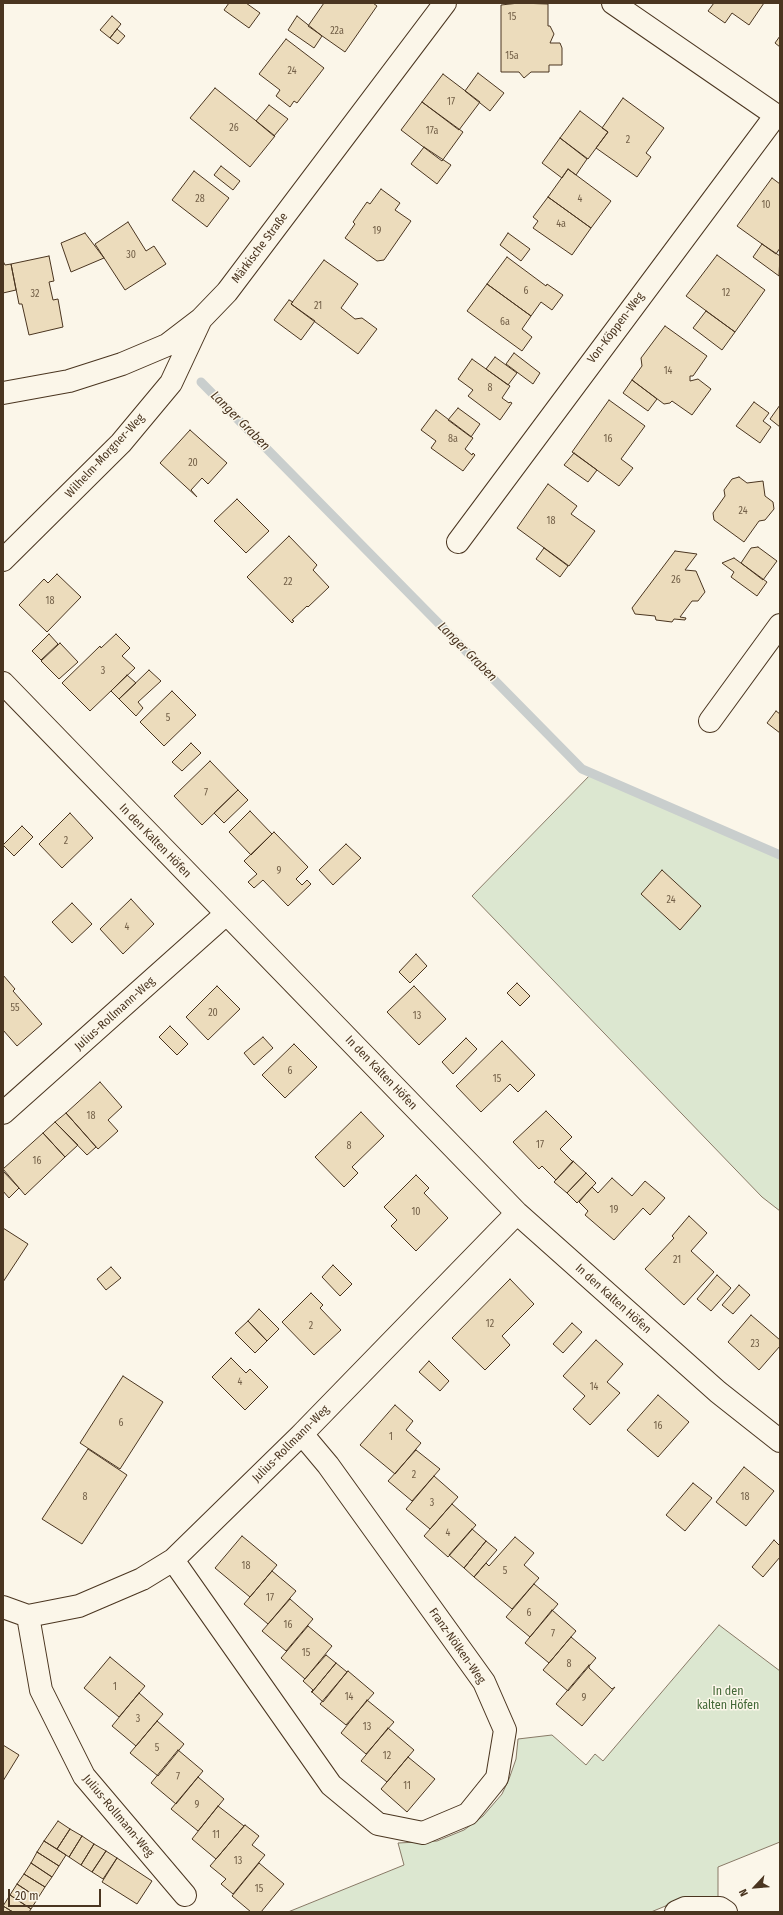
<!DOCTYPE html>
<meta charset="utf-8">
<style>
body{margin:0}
#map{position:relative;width:783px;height:1915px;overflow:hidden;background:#fbf6e9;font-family:"Fira Sans Condensed",sans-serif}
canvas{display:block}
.frame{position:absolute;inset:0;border:4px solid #4a3520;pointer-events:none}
.north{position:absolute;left:735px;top:1867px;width:40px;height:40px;-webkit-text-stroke:3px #fbf6e9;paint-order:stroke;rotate:244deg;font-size:11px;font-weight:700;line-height:16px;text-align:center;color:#4a3520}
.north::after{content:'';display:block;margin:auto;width:14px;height:18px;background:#4a3520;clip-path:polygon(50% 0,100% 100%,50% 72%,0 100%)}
.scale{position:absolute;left:8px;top:1889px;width:93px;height:18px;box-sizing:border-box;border:2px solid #4a3520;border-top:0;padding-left:5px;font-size:12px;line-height:14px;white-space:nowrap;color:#4a3520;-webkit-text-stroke:3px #fbf6e9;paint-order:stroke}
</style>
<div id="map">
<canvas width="783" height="1915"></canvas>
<div class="frame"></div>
<div class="north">N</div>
<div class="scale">20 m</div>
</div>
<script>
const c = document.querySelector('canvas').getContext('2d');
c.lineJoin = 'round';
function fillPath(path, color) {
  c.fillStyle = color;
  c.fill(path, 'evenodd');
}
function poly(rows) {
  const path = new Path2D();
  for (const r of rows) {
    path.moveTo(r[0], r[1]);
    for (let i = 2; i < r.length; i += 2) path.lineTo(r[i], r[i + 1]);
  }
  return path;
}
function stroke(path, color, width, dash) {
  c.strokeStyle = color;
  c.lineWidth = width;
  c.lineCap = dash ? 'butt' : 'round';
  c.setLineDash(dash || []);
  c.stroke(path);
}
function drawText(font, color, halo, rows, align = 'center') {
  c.font = font + ' "Fira Sans Condensed",sans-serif';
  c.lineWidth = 3;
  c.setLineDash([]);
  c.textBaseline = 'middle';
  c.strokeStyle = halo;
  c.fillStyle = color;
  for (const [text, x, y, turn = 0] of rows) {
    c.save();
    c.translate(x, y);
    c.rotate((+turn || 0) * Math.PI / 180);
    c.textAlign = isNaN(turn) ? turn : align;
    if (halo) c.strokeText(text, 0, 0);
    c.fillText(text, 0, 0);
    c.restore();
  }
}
const green = poly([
 [593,772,780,855,780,1211,762,1197,472,896,593,772],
 [719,1625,780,1671,780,1842,718,1867,718,1901,680,1900,651,1912,288,1912,404,1865,398,1843,437,1841,464,1830,483,1816,502,1794,509,1779,516,1759,518,1739,552,1735,586,1765,595,1754,603,1761,719,1625]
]);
const stream = poly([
 [201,382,582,769,780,855]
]);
const building = poly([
 [229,3,246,3,260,13,249,28,224,10,229,3],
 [324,3,373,3,377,6,345,52,308,26,324,3],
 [519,3,548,4,548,26,550,26,554,34,550,43,560,43,562,48,562,65,549,65,549,72,531,72,524,78,519,72,501,72,501,5,519,3],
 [714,3,764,3,749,25,732,13,725,23,708,11,714,3],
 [112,16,121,24,110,38,100,30,112,16],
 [297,16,322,36,314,48,288,30,297,16],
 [117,29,125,36,118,44,110,38,117,29],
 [780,36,780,47,775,43,780,36],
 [286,39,324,68,297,103,294,101,290,107,276,96,280,90,259,74,286,39],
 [478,73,504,93,490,111,465,91,478,73],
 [443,74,480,102,459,130,422,102,443,74],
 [215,88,275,136,250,167,190,118,215,88],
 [623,98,664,128,646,153,651,157,637,177,596,148,608,132,602,128,623,98],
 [422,102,463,132,442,161,401,130,422,102],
 [269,105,288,119,274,136,256,121,269,105],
 [580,111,608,132,588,159,560,138,580,111],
 [560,138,587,159,576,175,568,169,562,178,542,163,560,138],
 [424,147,451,165,437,184,411,164,424,147],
 [221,166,240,181,233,190,214,175,221,166],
 [568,169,611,201,591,228,548,197,568,169],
 [194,171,229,198,207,227,172,200,194,171],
 [772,178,780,184,780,248,776,254,737,226,772,178],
 [381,189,400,203,395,210,411,221,384,260,377,261,345,238,355,224,353,222,367,202,370,204,381,189],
 [548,197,591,228,572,255,533,228,538,221,533,217,548,197],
 [128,222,146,251,154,246,166,264,125,290,95,244,128,222],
 [85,233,104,258,71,272,61,243,85,233],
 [508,233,530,249,521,261,500,245,508,233],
 [762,244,780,256,779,276,753,257,762,244],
 [717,255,765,290,735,332,686,296,717,255],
 [49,256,54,281,49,282,53,300,58,299,63,327,29,335,22,304,19,304,11,264,49,256],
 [507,257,546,286,547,284,563,295,552,310,541,302,531,316,487,284,507,257],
 [324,260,358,284,341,308,355,319,362,318,377,329,358,354,291,304,324,260],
 [3,261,5,265,11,264,16,290,3,293,3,261],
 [487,284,531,316,522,329,532,337,522,351,467,311,487,284],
 [289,300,293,302,291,304,315,321,301,340,274,320,289,300],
 [706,311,735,332,722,350,693,328,706,311],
 [665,326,707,356,693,376,690,376,690,381,698,379,711,389,692,415,672,401,670,403,664,404,632,380,642,366,641,358,665,326],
 [514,353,540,373,533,384,506,364,514,353],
 [495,357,517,373,508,385,486,369,495,357],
 [472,359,510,386,502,398,509,403,510,402,512,403,500,420,468,396,473,390,458,379,472,359],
 [632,380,657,399,648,411,623,393,632,380],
 [609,400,645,426,621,459,633,468,619,486,572,452,609,400],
 [754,402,769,413,763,421,771,427,760,443,736,426,754,402],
 [780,405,780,427,770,419,780,405],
 [458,408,480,424,471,437,448,420,458,408],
 [436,410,473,438,465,449,472,455,473,453,475,455,463,471,431,448,436,441,421,430,436,410],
 [190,430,227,463,208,484,202,478,191,490,197,497,160,463,190,430],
 [574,453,597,470,588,482,564,465,574,453],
 [739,477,747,483,763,481,765,496,773,502,774,509,765,520,759,521,744,542,714,520,713,513,725,496,724,490,732,479,739,477],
 [548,484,577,506,571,514,595,531,569,566,517,528,548,484],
 [237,499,269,531,246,553,214,521,237,499],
 [289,536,317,565,313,570,329,587,308,607,307,606,292,620,294,621,292,623,247,577,289,536],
 [758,547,777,561,763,580,741,563,751,548,758,547],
 [544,548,568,566,560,577,536,559,544,548],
 [675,551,697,554,685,570,696,571,705,592,698,601,692,601,680,617,686,618,685,620,674,619,672,622,656,620,655,616,635,614,632,608,675,551],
 [734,558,767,582,757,596,731,577,734,572,722,563,734,558],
 [57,574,81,597,47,632,19,605,44,579,48,583,57,574],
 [49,634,58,644,41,660,32,651,49,634],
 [116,634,130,648,122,656,135,668,90,711,62,683,100,646,101,648,116,634],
 [60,643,78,662,59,679,41,661,60,643],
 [149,670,161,681,138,702,143,708,136,716,119,699,149,670],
 [127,675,136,683,119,699,111,691,127,675],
 [172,691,196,715,164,746,140,722,172,691],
 [776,711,780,714,780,733,767,723,776,711],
 [191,743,201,753,182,771,172,762,191,743],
 [210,761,238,790,202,825,174,796,210,761],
 [238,790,248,800,224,823,214,813,238,790],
 [250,811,272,834,251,855,229,832,250,811],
 [70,813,93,838,62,868,39,844,70,813],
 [22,826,33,837,14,856,3,845,22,826],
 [274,832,308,867,296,879,302,885,307,880,311,884,288,906,263,880,254,888,248,882,257,874,244,861,274,832],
 [346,844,361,858,333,885,319,870,346,844],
 [662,870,701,906,680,930,641,894,662,870],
 [131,899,154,924,123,954,100,929,131,899],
 [72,903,92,924,72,943,52,922,72,903],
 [416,954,427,966,410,983,399,972,416,954],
 [3,975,15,989,13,991,42,1024,17,1046,3,1030,3,975],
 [517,983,530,996,520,1006,507,993,517,983],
 [217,986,240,1009,208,1040,186,1017,217,986],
 [414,986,446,1019,419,1045,387,1012,414,986],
 [170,1026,188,1044,177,1055,159,1037,170,1026],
 [263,1037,273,1048,254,1065,244,1053,263,1037],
 [466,1038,477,1049,453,1074,442,1062,466,1038],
 [502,1041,535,1075,518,1092,510,1084,481,1112,456,1086,502,1041],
 [294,1044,317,1067,285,1098,262,1075,294,1044],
 [100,1082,122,1107,108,1120,118,1131,98,1149,66,1113,100,1082],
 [546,1111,572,1137,560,1149,573,1162,556,1180,542,1166,539,1169,513,1142,546,1111],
 [361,1112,384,1136,352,1167,358,1173,344,1187,315,1157,361,1112],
 [66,1113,96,1147,87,1155,55,1122,66,1113],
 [55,1122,78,1145,65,1157,43,1133,55,1122],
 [43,1133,65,1157,25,1195,3,1169,43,1133],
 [573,1161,586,1173,567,1193,554,1182,573,1161],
 [3,1171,19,1188,9,1198,3,1191,3,1171],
 [586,1173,596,1183,577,1203,567,1193,586,1173],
 [416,1175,429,1188,424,1193,448,1218,416,1251,391,1226,397,1220,384,1207,416,1175],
 [612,1178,632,1196,645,1181,665,1198,650,1215,643,1208,614,1240,585,1215,588,1211,579,1202,592,1187,598,1193,612,1178],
 [689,1216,707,1233,691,1251,714,1272,684,1305,645,1269,674,1238,672,1236,689,1216],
 [3,1228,28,1244,3,1282,3,1228],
 [333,1265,352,1284,340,1296,322,1277,333,1265],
 [111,1267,121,1278,106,1290,97,1279,111,1267],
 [717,1275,731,1288,711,1311,697,1299,717,1275],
 [510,1279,534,1304,502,1336,510,1345,485,1370,452,1338,510,1279],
 [739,1285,750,1295,733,1314,722,1305,739,1285],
 [311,1293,323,1305,320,1308,341,1330,314,1355,282,1322,311,1293],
 [259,1309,279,1329,267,1341,248,1321,259,1309],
 [751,1315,780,1340,780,1346,759,1370,728,1342,751,1315],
 [248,1321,267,1341,255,1353,235,1333,248,1321],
 [572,1323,582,1332,563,1353,553,1344,572,1323],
 [596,1340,623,1364,607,1382,620,1393,590,1425,573,1409,585,1396,563,1376,596,1340],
 [231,1358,246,1373,250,1369,268,1387,245,1410,212,1377,231,1358],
 [429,1361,449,1381,440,1391,419,1372,429,1361],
 [123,1376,163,1402,120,1469,80,1443,123,1376],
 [658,1395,689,1422,658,1457,627,1430,658,1395],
 [395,1405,413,1421,406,1430,421,1443,395,1474,360,1445,395,1405],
 [88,1449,127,1475,82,1544,42,1519,88,1449],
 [416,1450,440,1469,412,1501,388,1481,416,1450],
 [744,1467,774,1491,746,1526,716,1502,744,1467],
 [434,1476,458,1497,430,1529,406,1509,434,1476],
 [693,1483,712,1498,685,1531,666,1515,693,1483],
 [452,1504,476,1525,448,1557,424,1536,452,1504],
 [472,1529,486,1541,464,1568,449,1555,472,1529],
 [242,1536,277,1565,250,1597,215,1568,242,1536],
 [515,1537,534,1553,524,1565,539,1578,512,1609,474,1577,486,1563,489,1566,515,1537],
 [774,1540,780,1546,780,1557,763,1577,752,1567,774,1540],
 [486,1541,497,1550,474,1577,464,1568,486,1541],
 [272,1571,296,1591,268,1624,244,1604,272,1571],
 [534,1584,558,1604,530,1637,506,1617,534,1584],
 [290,1599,313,1619,286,1651,262,1631,290,1599],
 [552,1610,576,1631,549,1663,525,1643,552,1610],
 [308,1626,332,1646,305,1679,281,1658,308,1626],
 [571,1637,596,1658,568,1691,543,1670,571,1637],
 [326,1655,336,1663,312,1692,311,1692,313,1690,303,1681,326,1655],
 [110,1657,145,1686,119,1717,84,1688,110,1657],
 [336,1663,347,1672,323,1702,312,1692,336,1663],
 [589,1665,589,1668,612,1689,615,1687,582,1726,556,1704,589,1665],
 [348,1671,374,1693,346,1725,320,1704,348,1671],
 [139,1693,163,1714,136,1746,112,1726,139,1693],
 [367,1700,394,1722,366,1754,341,1733,367,1700],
 [157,1721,184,1744,158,1776,130,1753,157,1721],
 [388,1728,414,1750,387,1782,361,1761,388,1728],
 [3,1745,19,1755,3,1781,3,1745],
 [178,1750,203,1771,176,1804,151,1783,178,1750],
 [408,1757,435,1779,407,1812,381,1789,408,1757],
 [198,1777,224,1799,198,1831,171,1809,198,1777],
 [218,1806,244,1826,216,1859,192,1839,218,1806],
 [58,1821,70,1829,57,1849,44,1841,58,1821],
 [245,1825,259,1836,252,1845,265,1855,233,1894,221,1884,226,1879,210,1866,245,1825],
 [70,1829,82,1836,69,1857,57,1849,70,1829],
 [82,1836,94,1844,81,1865,69,1857,82,1836],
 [44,1841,66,1855,59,1866,37,1852,44,1841],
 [94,1844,106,1851,92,1872,81,1865,94,1844],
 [106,1851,117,1858,103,1879,92,1872,106,1851],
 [37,1852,59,1866,52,1877,31,1863,37,1852],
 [117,1858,152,1881,137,1904,102,1882,117,1858],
 [31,1863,52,1877,45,1887,24,1874,31,1863],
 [259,1863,284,1884,261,1912,251,1912,232,1896,259,1863],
 [24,1874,45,1887,38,1898,17,1884,24,1874],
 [17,1884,38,1898,31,1909,10,1895,17,1884],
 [10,1895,31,1909,29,1912,13,1912,3,1906,10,1895],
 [3,1906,13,1912,3,1912,3,1906]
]);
const minor = poly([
 [613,3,780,118],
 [3,393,69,381,122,364,167,345,201,319,227,292,445,3],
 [458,542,776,115],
 [3,560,121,443,171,383,200,321],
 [3,683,517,1213,718,1392,780,1441],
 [710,721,780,625],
 [3,1113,226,914],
 [173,1560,331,1785,378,1824,423,1833,468,1814,497,1778,505,1730,484,1682,328,1465,302,1434],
 [3,1607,28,1616,79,1606,142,1579,173,1560,302,1434,517,1213],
 [28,1616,41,1690,84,1776,185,1895],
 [676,1912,685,1908,720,1908,726,1912]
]);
const numberNames = [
 ["15",512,17],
 ["22a",337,31],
 ["15a",512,56],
 ["24",292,71],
 ["17",451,102],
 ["26",234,128],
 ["17a",432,131],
 ["2",628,140],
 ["28",200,199],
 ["4",580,199],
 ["10",766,205],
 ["4a",561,224],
 ["19",377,231],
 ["30",131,255],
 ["6",526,291],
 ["12",726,293],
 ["32",35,294],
 ["21",318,306],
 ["6a",505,322],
 ["14",668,371],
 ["8",490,388],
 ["8a",453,439],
 ["16",608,439],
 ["20",193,463],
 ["24",743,511],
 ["18",551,521],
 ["26",676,580],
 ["22",288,582],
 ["18",50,601],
 ["3",103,671],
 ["5",168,718],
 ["7",206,793],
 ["2",66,841],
 ["9",279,871],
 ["24",671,900],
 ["4",127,927],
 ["55",15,1008],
 ["20",213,1013],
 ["13",417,1016],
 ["6",290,1071],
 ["15",497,1079],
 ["18",91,1116],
 ["17",540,1145],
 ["8",349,1146],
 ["16",37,1161],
 ["19",614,1210],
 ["10",416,1212],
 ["21",677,1260],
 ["12",490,1324],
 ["2",311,1326],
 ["23",755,1344],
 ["4",240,1382],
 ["14",594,1387],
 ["6",121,1423],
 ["16",658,1426],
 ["1",391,1437],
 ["2",414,1475],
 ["8",85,1497],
 ["18",745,1497],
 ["3",432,1503],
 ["4",448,1533],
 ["18",246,1566],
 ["5",505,1571],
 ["17",270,1598],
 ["6",529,1613],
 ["16",288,1625],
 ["7",553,1634],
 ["15",306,1653],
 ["8",569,1664],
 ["1",115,1687],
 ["14",349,1697],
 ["9",584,1698],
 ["3",138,1719],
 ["13",367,1727],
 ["5",157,1748],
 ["12",387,1756],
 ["7",178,1777],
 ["11",407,1786],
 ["9",197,1805],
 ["11",216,1835],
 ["13",238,1861],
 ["15",259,1889]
];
const streetNames = [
 ["Märkische Straße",260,248,-53],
 ["Von-Köppen-Weg",616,328,-53],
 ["Wilhelm-Morgner-Weg",105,456,-47],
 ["In den Kalten Höfen",155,841,46],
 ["Julius-Rollmann-Weg",115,1014,-42],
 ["In den Kalten Höfen",381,1073,46],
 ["In den Kalten Höfen",613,1299,42],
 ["Julius-Rollmann-Weg",291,1444,-45],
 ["Franz-Nölken-Weg",457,1646,55],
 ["Julius-Rollmann-Weg",118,1816,50]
];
const parkNames = [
 ["In den",728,1692],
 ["kalten Höfen",728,1706]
];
const waterNames = [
 ["Langer Graben",240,421,45],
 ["Langer Graben",467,652,45]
];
fillPath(green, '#dce7d0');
stroke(green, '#887966', 1);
stroke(stream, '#c9cecd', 9);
fillPath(building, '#ecdcbc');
stroke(building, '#4a3520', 1);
stroke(minor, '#4a3520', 24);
stroke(minor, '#fbf6e9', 22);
drawText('10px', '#725f47', null, numberNames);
drawText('12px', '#4a3520', '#fbf6e9', streetNames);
drawText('12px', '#436837', '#fbf6e9', parkNames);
drawText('italic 13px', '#4a3520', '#fbf6e9', waterNames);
</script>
